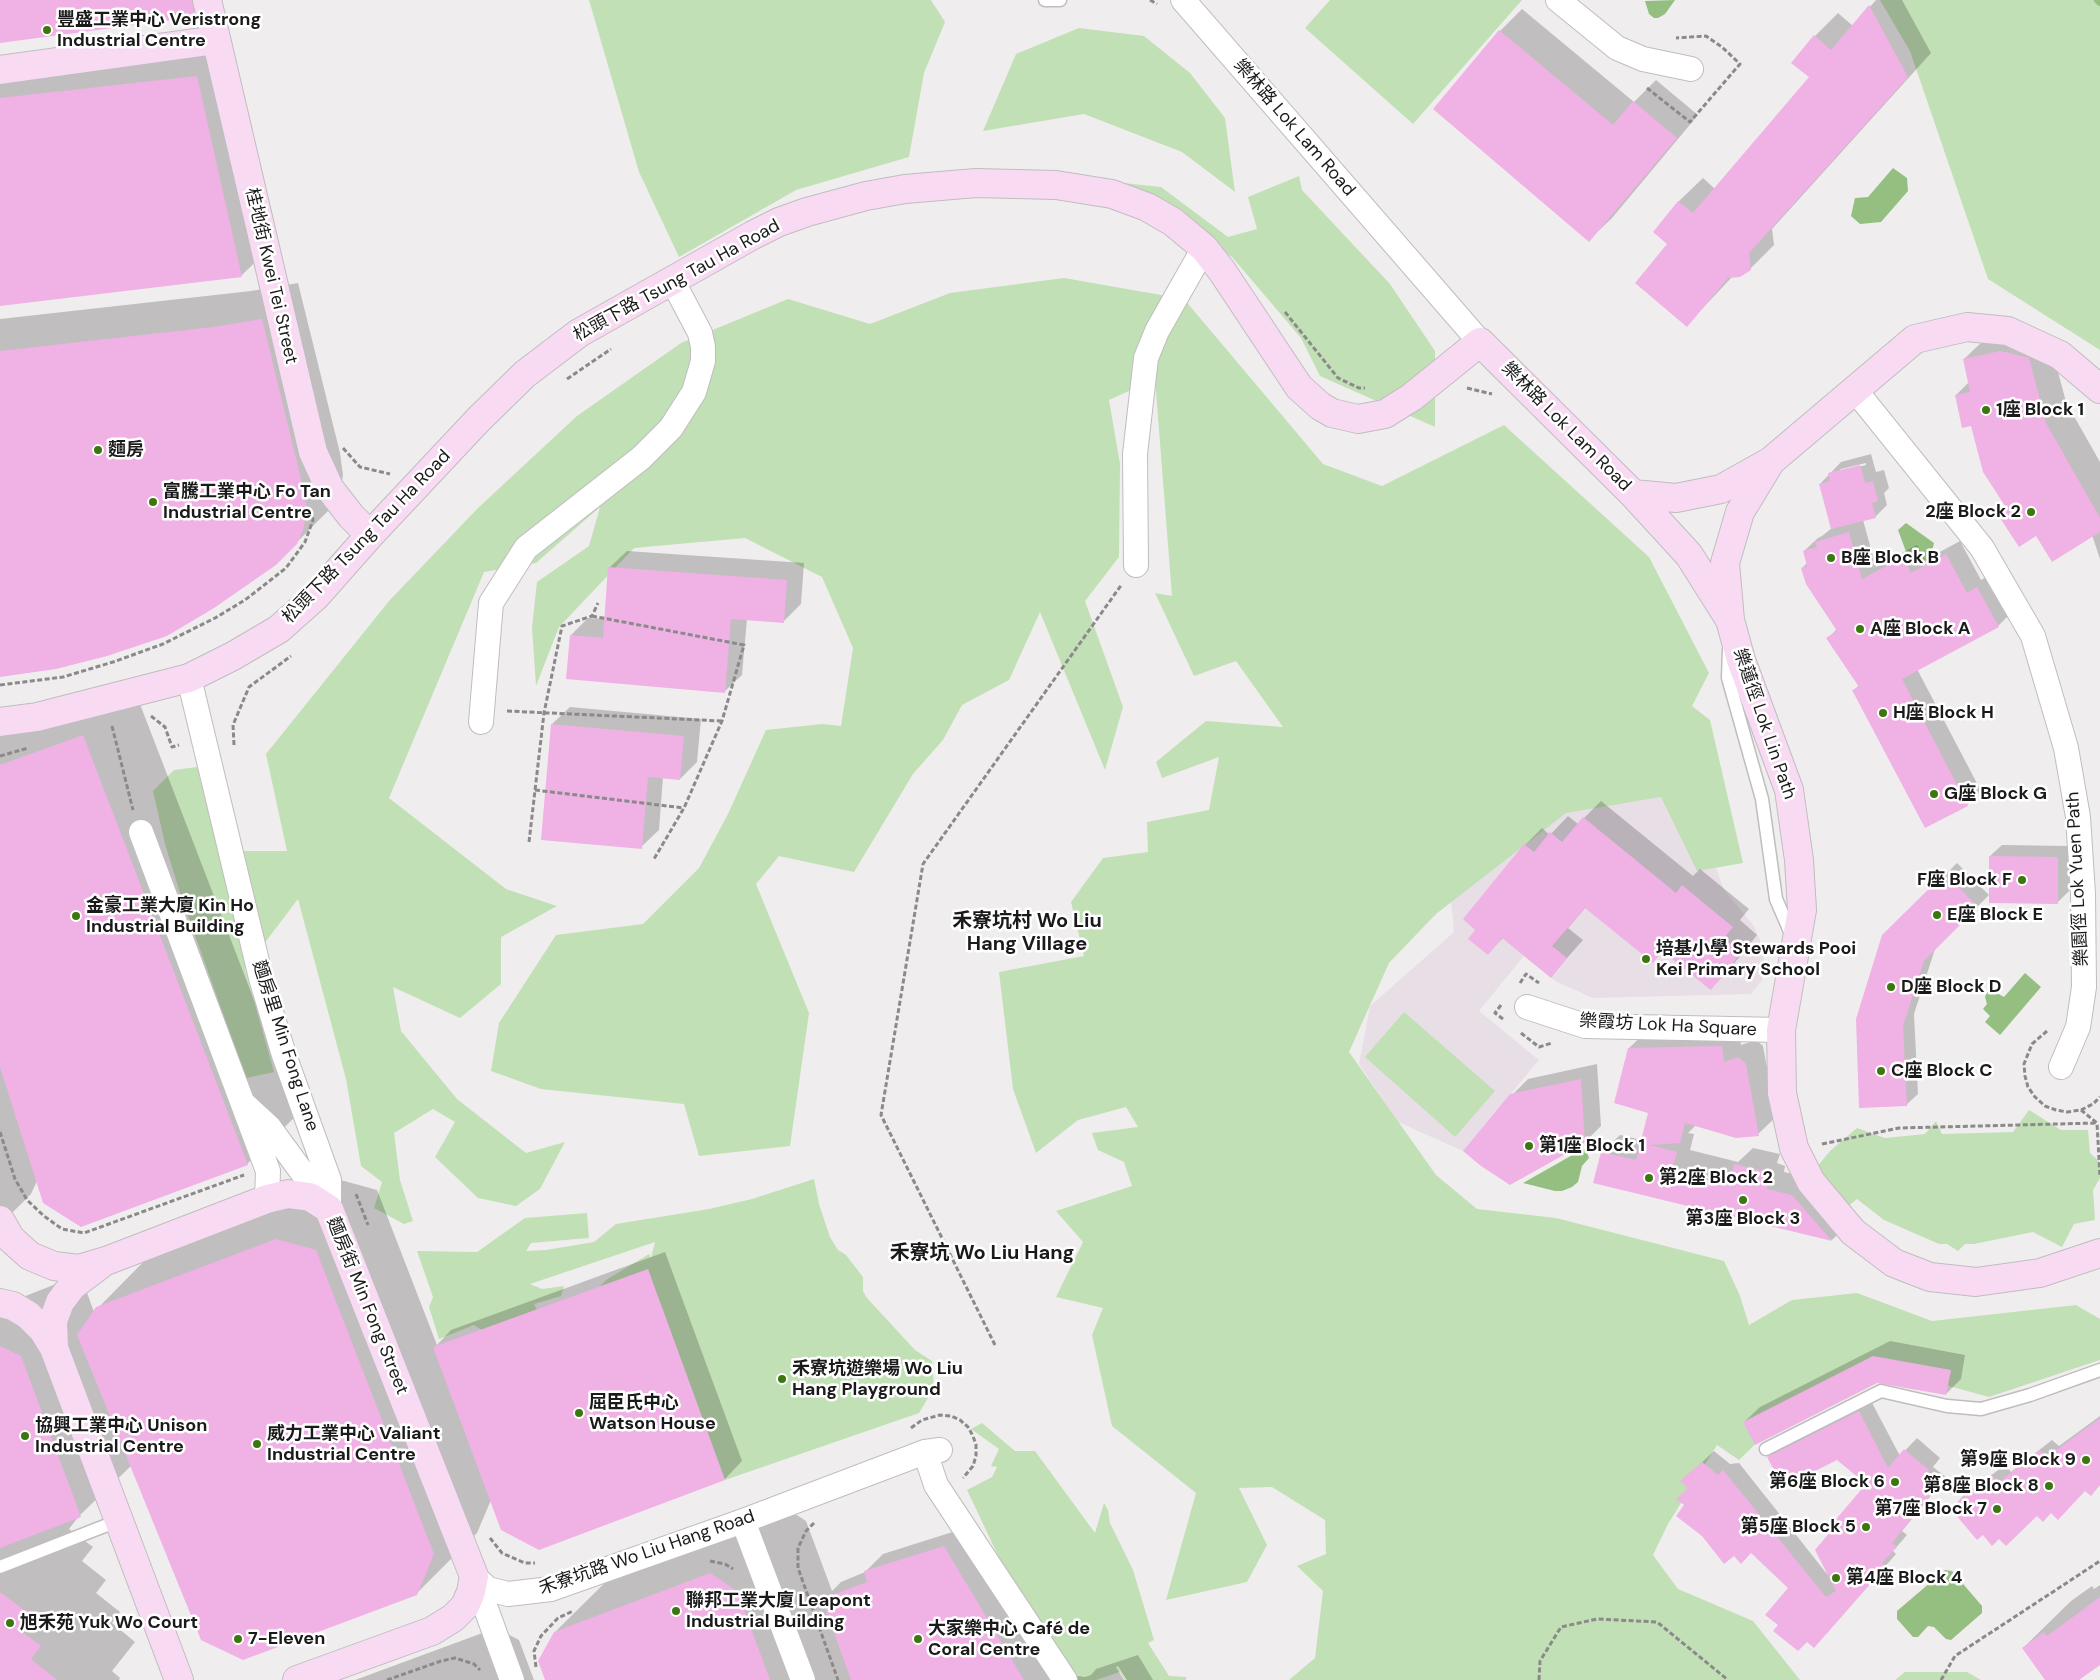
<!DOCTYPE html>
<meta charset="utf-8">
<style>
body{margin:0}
canvas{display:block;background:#f0edef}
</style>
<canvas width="2100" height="1680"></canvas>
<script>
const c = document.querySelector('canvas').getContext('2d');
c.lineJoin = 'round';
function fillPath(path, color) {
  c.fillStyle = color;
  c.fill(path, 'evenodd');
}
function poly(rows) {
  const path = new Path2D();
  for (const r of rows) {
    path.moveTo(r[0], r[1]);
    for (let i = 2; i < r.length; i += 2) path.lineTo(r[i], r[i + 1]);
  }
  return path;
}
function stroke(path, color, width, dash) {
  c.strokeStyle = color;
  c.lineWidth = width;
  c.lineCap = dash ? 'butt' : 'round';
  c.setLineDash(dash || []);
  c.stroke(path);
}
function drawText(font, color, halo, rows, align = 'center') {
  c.font = font + ' "DM Sans","Noto Sans TC",sans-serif';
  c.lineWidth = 5;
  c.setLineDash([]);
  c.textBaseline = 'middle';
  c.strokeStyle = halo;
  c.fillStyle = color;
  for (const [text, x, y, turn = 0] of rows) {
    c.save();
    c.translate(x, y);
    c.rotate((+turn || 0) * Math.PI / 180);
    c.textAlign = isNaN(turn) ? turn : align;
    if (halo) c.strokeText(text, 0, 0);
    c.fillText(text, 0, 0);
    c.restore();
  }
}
const built = poly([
 [1680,769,1724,890,1754,926,1760,940,1764,962,1762,980,1751,994,1593,998,1557,982,1524,956,1479,1011,1539,1060,1463,1151,1398,1122,1359,1064,1370,1006,1454,932,1449,881,1537,815]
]);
const green = poly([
 [589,0,931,0,945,22,924,73,909,157,796,190,679,257,639,172],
 [1330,0,1522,0,1413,124,1305,28],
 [1880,0,2100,0,2100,350,1988,279,1910,51],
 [1079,28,1144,36,1190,73,1225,118,1235,192,1182,152,1084,114,983,131,1016,54],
 [1299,176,1302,190,1390,284,1435,351,1435,427,1320,376,1301,338,1232,257,1114,182,1161,187,1228,237,1257,229,1248,197],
 [1064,278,1184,299,1323,464,1382,486,1504,425,1649,557,1709,673,1692,706,1710,720,1743,863,1697,871,1661,797,1566,813,1436,914,1389,963,1349,1052,1436,1175,1477,1209,1556,1218,1724,1261,1740,1296,1749,1325,1792,1300,1857,1293,1932,1321,2076,1305,2100,1319,2100,1360,1989,1397,1901,1373,1789,1411,1739,1460,1717,1445,1668,1524,1653,1555,1678,1589,1753,1621,1800,1680,1289,1680,1315,1658,1323,1591,1297,1566,1326,1554,1325,1520,1272,1487,1239,1488,1267,1545,1247,1582,1166,1600,1196,1493,1112,1426,1092,1335,1103,1308,1056,1297,1083,1242,1056,1211,1132,1186,1124,1162,1098,1150,1092,1133,1138,1127,1126,1107,1078,1120,1036,1153,1013,1089,999,972,1084,956,1071,902,1103,858,1148,852,1147,822,1209,810,1219,757,1162,778,1156,762,1206,721,1283,727,1236,661,1194,676,1155,593,1172,596,1155,379,1109,400,1120,464,1119,557,1085,601,1123,707,1105,770,1040,612,1009,680,962,705,943,740,913,774,854,872,779,856,756,884,809,1013,790,1146,699,1156,684,1104,541,1089,491,1071,499,1023,556,935,643,924,699,868,728,814,766,730,822,724,841,726,853,648,822,577,745,538,634,548,559,627,536,686,532,627,537,582,589,546,600,507,536,563,484,572,389,798,506,889,557,906,501,937,501,984,460,1018,393,987,401,1031,457,1099,526,1153,565,1142,540,1189,516,1206,478,1198,435,1157,455,1122,433,1109,394,1133,400,1180,413,1221,404,1224,374,1208,382,1182,361,1166,346,1079,298,899,245,969,274,1072,246,1078,180,893,165,844,153,791,174,770,197,767,218,851,287,851,266,754,389,601,478,508,577,416,681,343,788,299,870,324,950,293],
 [1404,1012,1495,1091,1455,1137,1365,1057],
 [2029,1110,2061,1130,2088,1130,2090,1153,2100,1162,2100,1178,2093,1190,2095,1220,2074,1224,2062,1247,2033,1232,1974,1244,1965,1244,1958,1251,1947,1244,1939,1244,1884,1220,1857,1199,1846,1208,1816,1168,1830,1151,1857,1128,1885,1138,1925,1134,1936,1121,1942,1134,2013,1132],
 [814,1179,819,1204,830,1237,838,1250,846,1255,863,1277,863,1291,867,1298,915,1350,932,1361,934,1388,919,1413,725,1480,658,1297,591,1296,606,1280,649,1254,651,1258,655,1242,530,1284,542,1289,564,1286,561,1296,534,1304,546,1328,505,1345,474,1325,439,1339,429,1307,433,1297,417,1251,477,1252,525,1218,587,1213,589,1238,531,1243,526,1251,546,1250,594,1242,616,1224,709,1209,752,1199],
 [982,1423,1015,1451,1035,1451,1095,1533,1104,1503,1108,1510,1110,1523,1133,1570,1154,1640,1148,1643,1169,1676,1186,1677,1186,1680,1125,1680,1120,1672,1096,1680,1057,1680,967,1490,992,1477,997,1467,991,1466,999,1449,971,1429],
 [1905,1672,1967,1672,1981,1680,1895,1680]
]);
const water = poly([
 [1675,0,1665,14,1658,18,1654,18,1649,14,1645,1],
 [1893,168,1907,178,1908,191,1881,222,1860,224,1851,216,1855,198,1868,197],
 [1906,523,1934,543,1931,555,1928,559,1918,564,1908,557,1898,530],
 [2025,973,2041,987,2000,1035,1985,1022,1990,1016,1983,1009,1987,1004,1985,997,1987,992,1993,991,2004,997],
 [1583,1149,1586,1150,1589,1158,1582,1166,1578,1182,1572,1187,1562,1191,1555,1191,1523,1183],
 [1945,1570,1952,1571,1982,1606,1982,1613,1951,1640,1946,1639,1934,1627,1928,1626,1918,1637,1913,1637,1897,1619,1897,1611]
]);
const shadow = poly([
 [0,0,205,0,188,17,0,42],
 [1876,0,1902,0,1931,53,1772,229,1774,245,1750,269,1732,277,1687,325,1669,244,1654,232,1679,201,1703,178,1715,189,1810,77,1815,36,1838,13,1853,26],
 [1522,9,1634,102,1656,80,1698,115,1612,218,1589,240,1434,109,1500,31],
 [231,42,277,241,242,275,0,305,0,68],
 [298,283,340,453,343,475,340,492,333,506,275,564,0,675,0,319,251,291],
 [2049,338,2066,402,2100,462,2100,559,2092,535,2036,534,2000,515,2008,507,1972,425,1956,395,1969,382,1964,359,1985,339],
 [1871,454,1876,472,1884,470,1889,488,1884,493,1887,505,1875,517,1863,520,1876,567,1917,545,1925,560,1960,541,1981,580,1991,574,2012,612,1998,626,1917,669,1981,791,1967,805,1854,690,1859,685,1828,638,1837,629,1802,568,1807,563,1804,551,1818,538,1822,536,1832,528,1820,484,1841,462],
 [1866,463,1866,465,1838,472,1841,469],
 [627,551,804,563,801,604,784,621,747,619,742,675,724,692,571,635,588,618,606,619,609,568],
 [133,686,298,1114,247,1164,37,1181,31,1194,0,1225,0,735],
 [570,707,701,719,697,762,680,779,663,777,659,830,641,847,552,724],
 [1601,801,1693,876,1700,869,1749,909,1740,920,1757,935,1728,971,1710,989,1663,950,1653,961,1586,907,1568,928,1583,940,1551,976,1504,937,1488,953,1477,929,1525,845,1542,828,1550,835,1568,816,1578,824],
 [2002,845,2069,846,2069,891,2057,903,1990,856],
 [1957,863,1989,895,1935,949,1914,1014,1918,1094,1906,1105,1884,936],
 [1739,1029,1741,1045,1756,1040,1763,1046,1776,1117,1758,1134,1696,1125,1688,1133,1694,1134,1690,1150,1738,1162,1753,1148,1780,1154,1777,1163,1785,1166,1784,1172,1810,1178,1849,1223,1832,1240,1595,1182,1602,1152,1620,1135,1642,1140,1649,1112,1629,1048,1647,1031],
 [1597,1064,1601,1126,1585,1142,1512,1095,1528,1079],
 [337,1179,377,1190,437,1345,451,1330,665,1252,742,1461,725,1479,540,1549,491,1500,477,1533,416,1594,132,1465,79,1516,69,1529,93,1547,82,1561,106,1580,96,1593,120,1612,112,1623,135,1642,112,1671,120,1678,119,1680,0,1680,0,1306,66,1280,86,1290,94,1312,158,1247],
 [1890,1341,1965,1355,1961,1379,1946,1394,1877,1382,1744,1422,1760,1407],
 [1871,1401,1900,1456,1917,1438,1940,1458,1933,1467,1946,1477,1902,1531,1907,1535,1893,1551,1896,1554,1826,1634,1779,1625,1789,1588,1751,1552,1686,1505,1689,1488,1682,1481,1714,1451,1730,1464,1739,1463,1827,1574,1868,1484,1837,1458,1769,1457,1780,1446],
 [2100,1416,2100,1485,2091,1494,2085,1490,2037,1514,1999,1537,1983,1534,1952,1508,1963,1496,2005,1465,2011,1472,2052,1440,2059,1446],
 [780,1504,806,1521,832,1591,841,1582,865,1572,883,1554,962,1529,1052,1680,546,1680,555,1632,625,1563],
 [2100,1585,2100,1664,2077,1680,2046,1680,2023,1648,2071,1601,2092,1586,2094,1589],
 [496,1628,519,1640,534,1680,355,1680],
 [1138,1655,1153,1680,1127,1680,1118,1666,1116,1667,1124,1680,1067,1680,1078,1676,1085,1677,1091,1675,1096,1669]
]);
const stream = poly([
 [2098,0,2100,2]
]);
const building = poly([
 [0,0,192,0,195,17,0,43],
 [1869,5,1908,77,1749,253,1751,270,1740,277,1728,278,1687,327,1635,283,1667,244,1653,232,1678,201,1693,213,1809,77,1791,63,1814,35,1831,50],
 [1499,30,1613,125,1633,101,1677,138,1589,242,1433,109],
 [197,76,242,277,0,306,0,98],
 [262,319,304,491,307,512,303,530,297,544,276,565,214,608,167,636,107,656,56,669,0,677,0,351,213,327],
 [2001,351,2029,358,2046,423,2100,518,2100,532,2052,562,2036,536,2019,547,1998,515,2007,509,1983,472,1971,426,1962,428,1955,395,1970,392,1963,359],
 [1860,465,1865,483,1873,481,1878,501,1872,503,1876,518,1831,529,1819,484,1830,481,1828,473],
 [1849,532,1862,579,1903,557,1911,573,1946,554,1967,593,1977,587,1999,627,1902,679,1968,806,1925,828,1852,690,1859,687,1826,638,1837,631,1806,584,1801,568,1807,566,1803,551,1817,547,1815,542],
 [608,567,787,580,784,623,731,619,725,693,566,679,570,635,603,638],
 [551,724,684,736,680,780,648,777,642,849,541,840],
 [83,735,248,1165,81,1227,43,1203,0,1067,0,765],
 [1583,817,1676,893,1682,885,1733,927,1724,938,1741,953,1711,990,1662,951,1653,963,1585,908,1552,946,1567,958,1551,978,1502,938,1488,955,1468,939,1475,930,1463,919,1524,844,1534,852,1550,832,1562,842],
 [1989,856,2058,857,2058,904,1989,903],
 [1945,873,1978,907,1924,961,1903,1026,1907,1106,1859,1108,1856,1019,1882,935],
 [1722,1046,1724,1062,1738,1057,1746,1064,1759,1136,1736,1138,1685,1123,1680,1143,1650,1145,1677,1152,1673,1167,1730,1181,1734,1164,1763,1171,1761,1181,1768,1183,1767,1189,1792,1195,1832,1241,1593,1183,1601,1152,1636,1160,1648,1113,1614,1103,1628,1048],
 [1581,1079,1585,1143,1510,1185,1481,1166,1463,1151,1510,1094],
 [276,1239,316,1250,434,1554,417,1595,243,1660,201,1640,77,1335,96,1307],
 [648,1269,725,1480,539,1550,501,1530,433,1347],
 [0,1346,21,1356,81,1517,0,1548],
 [1873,1356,1951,1370,1946,1395,1877,1383,1755,1445,1743,1422],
 [1859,1411,1888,1468,1904,1449,1929,1470,1922,1479,1935,1489,1892,1543,1897,1547,1882,1563,1885,1567,1814,1648,1807,1642,1798,1651,1773,1631,1778,1625,1765,1615,1788,1588,1751,1553,1741,1564,1734,1556,1724,1564,1702,1536,1676,1516,1684,1505,1676,1499,1688,1488,1680,1481,1702,1462,1718,1475,1723,1470,1826,1597,1836,1591,1815,1550,1835,1526,1832,1524,1866,1484,1837,1460,1783,1487,1767,1457],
 [2100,1418,2100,1485,2091,1496,2085,1491,2058,1520,2051,1513,2043,1522,2037,1516,2006,1546,1999,1539,1992,1546,1983,1535,1977,1540,1950,1508,1992,1475,1999,1482,2040,1450,2047,1457],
 [944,1546,1024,1680,851,1680,822,1599,867,1582,864,1571],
 [710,1573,737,1591,770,1680,545,1680,538,1661,554,1632],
 [0,1592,28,1613,17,1628,41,1646,31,1659,57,1680,0,1680],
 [2100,1597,2100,1665,2079,1680,2045,1680,2022,1648,2044,1632,2047,1636]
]);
const path = poly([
 [1150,0,1157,4],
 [1647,88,1690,122,1740,64,1722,47,1706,36,1676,38],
 [1285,312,1338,378,1359,388,1365,388],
 [567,379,611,349],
 [1467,388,1492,394],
 [343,448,360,467,390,474],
 [592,616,744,645,722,721,684,808,654,859],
 [0,685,63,677,113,662,163,644,215,618,245,600,286,568,305,542,313,520,311,510],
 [507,711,722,721],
 [151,716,165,727,172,747,179,745],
 [112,726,133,810],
 [234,745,233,725,249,687,291,656],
 [0,756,28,748],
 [535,790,684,808],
 [529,842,544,713,562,626,592,616,598,603],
 [1520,983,1526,974,1539,983],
 [1501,1005,1495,1013,1503,1019],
 [2047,1031,2032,1044,2024,1064,2025,1076,2028,1087,2035,1097,2045,1106,2056,1110,2067,1112,2081,1110,2093,1104,2100,1097],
 [1521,1033,1539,1047,1552,1043],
 [2081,1110,2097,1123,2100,1177],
 [0,1132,15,1179,27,1200,44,1216,62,1229,84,1233,244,1175],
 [1822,1144,1899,1128,2097,1123],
 [356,1194,368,1225],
 [995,1345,881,1115,923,864,1122,584],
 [911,1428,922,1420,940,1415,951,1416,960,1420,968,1427,973,1436,976,1445,976,1456,973,1466,963,1478],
 [814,1523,806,1531,798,1548,798,1568,838,1680],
 [490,1538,502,1553,525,1563,535,1563],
 [710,1561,725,1564,733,1569],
 [536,1667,534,1651,541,1636,558,1618,573,1611],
 [387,1680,441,1661,455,1658,474,1664,480,1670],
 [1539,1680,1540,1661,1561,1627,1597,1619,1657,1622,1728,1680],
 [1941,1680,1955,1656,2100,1561]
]);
const lane = poly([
 [1045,0,1060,0],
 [1729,650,1728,678,1762,799,1776,899,1792,936],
 [1766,1449,1881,1391,1947,1406,1981,1409,2030,1395,2100,1370],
 [0,1567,120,1520]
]);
const street = poly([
 [1183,0,1480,342],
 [1558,0,1617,48,1643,59,1691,69],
 [1855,390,1982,548,2033,636,2066,748,2078,817,2083,894,2084,987,2078,1027,2061,1067],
 [1136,565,1135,454,1146,358,1157,331,1204,248],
 [189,678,261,978,284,1055,329,1180,329,1209],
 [481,722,491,603,526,548,641,458,671,428,694,392,703,361,703,347,700,333,672,280],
 [141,832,268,1171,267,1199],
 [1527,1007,1585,1026,1781,1030],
 [244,1104,269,1127,329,1209],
 [925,1452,936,1485,1065,1680],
 [743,1521,803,1680],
 [474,1576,488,1589,508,1594,551,1589,743,1521,925,1452,940,1450],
 [474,1576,512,1680]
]);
const secondary = poly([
 [207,0,313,452,330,489,351,516,370,535],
 [0,70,216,40],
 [1771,461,1740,512,1725,563,1730,620,1741,660,1789,790,1799,860,1802,910,1781,1030,1782,1093,1794,1148,1811,1182,1853,1232,1894,1263,1930,1277,1976,1282,2040,1273,2100,1253],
 [1633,494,1676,498,1721,489,1771,461,1915,339,1967,327,2008,331,2060,355,2100,389],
 [0,722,37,717,189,678,233,656,279,629,316,596,370,535,478,420,525,374,579,333,753,235,779,222,807,212,866,196,905,189,976,183,1056,185,1112,194,1147,207,1173,222,1204,248,1222,271,1299,387,1320,406,1332,413,1358,419,1385,414,1412,397,1480,342,1633,494,1689,555,1730,620],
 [0,1220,11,1239,30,1256,54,1266,79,1269,106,1261,267,1199,288,1194,310,1197,329,1209,474,1576,471,1592,465,1606,453,1618,432,1631,297,1680],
 [0,1303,13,1306,28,1315,43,1330,54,1348,179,1680],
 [54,1348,53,1321,60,1302,72,1286,100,1265]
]);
const markers = [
 [47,30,5,"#3b770e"],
 [1986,410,5,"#3b770e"],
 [98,450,5,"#3b770e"],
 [153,502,5,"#3b770e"],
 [2031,512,5,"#3b770e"],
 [1831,558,5,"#3b770e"],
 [1860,629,5,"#3b770e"],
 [1883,713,5,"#3b770e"],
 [1934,794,5,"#3b770e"],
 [2022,880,5,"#3b770e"],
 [1937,915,5,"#3b770e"],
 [76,916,5,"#3b770e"],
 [1646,959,5,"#3b770e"],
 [1891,987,5,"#3b770e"],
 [1881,1071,5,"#3b770e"],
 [1529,1146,5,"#3b770e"],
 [1649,1178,5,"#3b770e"],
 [1743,1200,5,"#3b770e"],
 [782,1379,5,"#3b770e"],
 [579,1413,5,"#3b770e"],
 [25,1436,5,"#3b770e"],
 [257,1444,5,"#3b770e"],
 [2086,1460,5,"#3b770e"],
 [1895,1482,5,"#3b770e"],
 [2049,1486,5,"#3b770e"],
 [1997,1509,5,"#3b770e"],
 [1866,1527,5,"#3b770e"],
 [1836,1578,5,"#3b770e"],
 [676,1611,5,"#3b770e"],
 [10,1623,5,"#3b770e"],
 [238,1639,5,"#3b770e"],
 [918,1639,5,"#3b770e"]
];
const poiNames = [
 ["豐盛工業中心 Veristrong",57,20],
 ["Industrial Centre",57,41],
 ["1座 Block 1",1996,410],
 ["麵房",108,450],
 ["富騰工業中心 Fo Tan",163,492],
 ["Industrial Centre",163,513],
 ["2座 Block 2",2021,512,"right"],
 ["B座 Block B",1841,558],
 ["A座 Block A",1870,629],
 ["H座 Block H",1893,713],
 ["G座 Block G",1944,794],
 ["F座 Block F",2012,880,"right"],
 ["金豪工業大廈 Kin Ho",86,906],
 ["Industrial Building",86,927],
 ["E座 Block E",1947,915],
 ["培基小學 Stewards Pooi",1656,949],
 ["Kei Primary School",1656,970],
 ["D座 Block D",1901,987],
 ["C座 Block C",1891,1071],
 ["第1座 Block 1",1539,1146],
 ["第2座 Block 2",1659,1178],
 ["第3座 Block 3",1743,1219,"center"],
 ["禾寮坑遊樂場 Wo Liu",792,1369],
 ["Hang Playground",792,1390],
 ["屈臣氏中心",589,1403],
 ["Watson House",589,1424],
 ["協興工業中心 Unison",35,1426],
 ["Industrial Centre",35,1447],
 ["威力工業中心 Valiant",267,1434],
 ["Industrial Centre",267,1455],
 ["第9座 Block 9",2076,1460,"right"],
 ["第6座 Block 6",1885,1482,"right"],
 ["第8座 Block 8",2039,1486,"right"],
 ["第7座 Block 7",1987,1509,"right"],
 ["第5座 Block 5",1856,1527,"right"],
 ["第4座 Block 4",1846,1578],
 ["聯邦工業大廈 Leapont",686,1601],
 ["Industrial Building",686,1622],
 ["旭禾苑 Yuk Wo Court",20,1623],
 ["大家樂中心 Café de",928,1629],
 ["Coral Centre",928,1650],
 ["7-Eleven",248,1639]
];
const streetNames = [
 ["樂林路 Lok Lam Road",1294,128,49],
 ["桂地街 Kwei Tei Street",271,276,77],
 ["松頭下路 Tsung Tau Ha Road",677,281,-29],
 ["樂林路 Lok Lam Road",1566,427,45],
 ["松頭下路 Tsung Tau Ha Road",367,537,-46],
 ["樂蓮徑 Lok Lin Path",1764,724,71],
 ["樂園徑 Lok Yuen Path",2078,879,-93],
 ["樂霞坊 Lok Ha Square",1668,1026,3],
 ["麵房里 Min Fong Lane",285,1046,72],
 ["麵房街 Min Fong Street",367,1306,68],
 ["禾寮坑路 Wo Liu Hang Road",647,1553,-19]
];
const quarterNames = [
 ["禾寮坑村 Wo Liu",1027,922],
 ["Hang Village",1027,945],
 ["禾寮坑 Wo Liu Hang",982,1254]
];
fillPath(built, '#e8dfe6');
fillPath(green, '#c2e0b5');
fillPath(water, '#94bf80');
fillPath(shadow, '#0003');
stroke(stream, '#94bf80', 8);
fillPath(building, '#f0b1e5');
stroke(lane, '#c0bdbf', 15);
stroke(street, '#c0bdbf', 26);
stroke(secondary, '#c0bdbf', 30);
stroke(path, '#8b898a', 3, [5, 2.5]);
stroke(lane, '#fff', 12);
stroke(street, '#fff', 24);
stroke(secondary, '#f8dbf3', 28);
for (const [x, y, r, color] of markers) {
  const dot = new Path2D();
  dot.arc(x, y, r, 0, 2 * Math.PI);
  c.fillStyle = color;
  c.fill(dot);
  stroke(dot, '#fff', 2);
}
drawText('bold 18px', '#1b1a1b', '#fff', poiNames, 'left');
drawText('18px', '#1b1a1b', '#fff', streetNames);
drawText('bold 20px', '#1b1a1b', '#fff', quarterNames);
</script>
